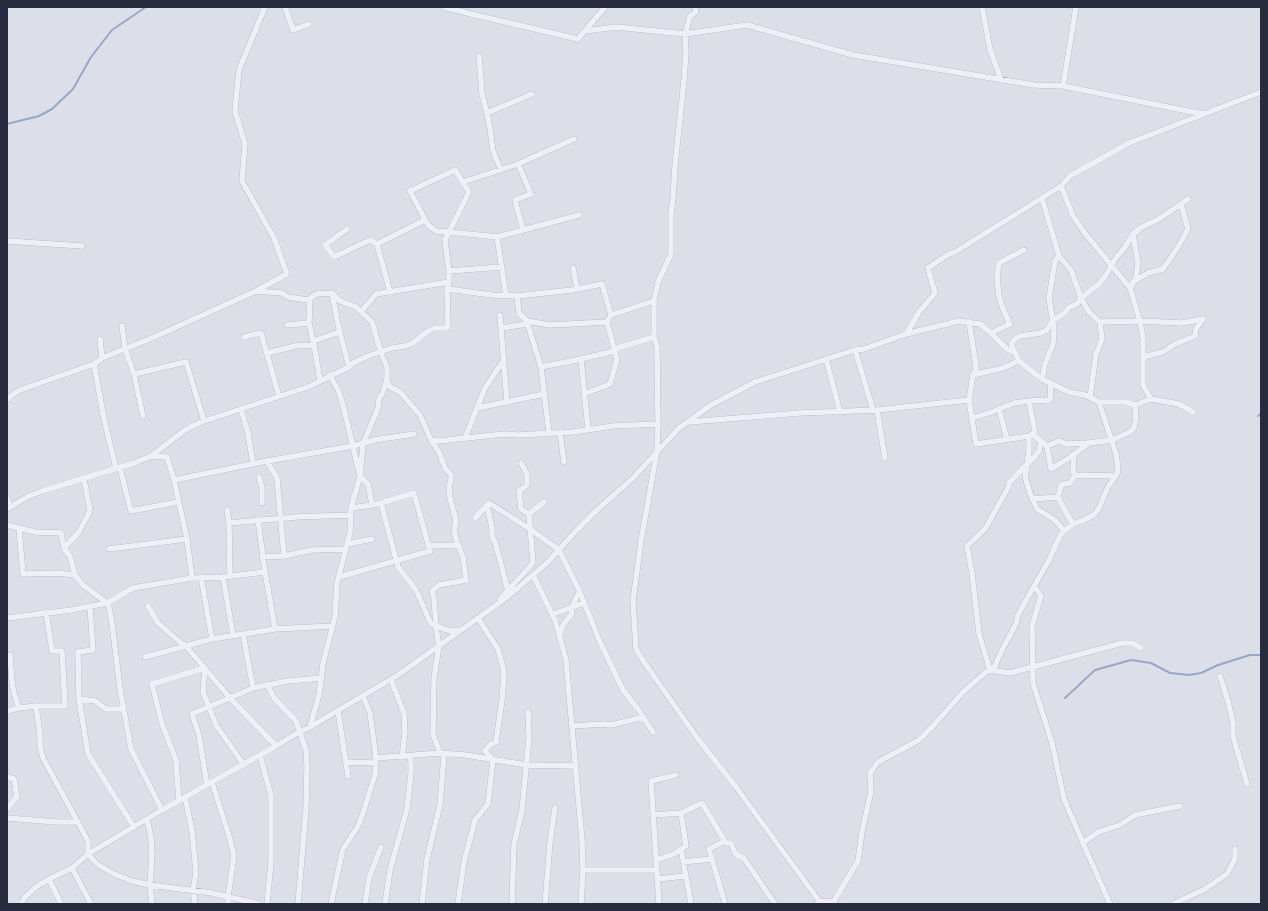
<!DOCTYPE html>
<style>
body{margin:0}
#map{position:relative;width:1268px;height:911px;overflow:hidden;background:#dcdfe7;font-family:Helvetica,sans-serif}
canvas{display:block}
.frame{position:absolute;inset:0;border:8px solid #262b3d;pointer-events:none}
</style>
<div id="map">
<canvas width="1268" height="911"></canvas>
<div class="frame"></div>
</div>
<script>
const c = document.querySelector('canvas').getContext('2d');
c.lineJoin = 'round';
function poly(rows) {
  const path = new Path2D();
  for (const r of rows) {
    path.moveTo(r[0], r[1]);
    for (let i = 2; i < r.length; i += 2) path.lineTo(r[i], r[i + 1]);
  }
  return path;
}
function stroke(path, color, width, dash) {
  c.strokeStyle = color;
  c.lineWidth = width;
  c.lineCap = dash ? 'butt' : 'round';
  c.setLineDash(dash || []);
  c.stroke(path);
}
const stream = poly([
 [7,124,39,116,52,109,73,89,91,57,112,30,146,7],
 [1258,416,1261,414],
 [1065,698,1095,670,1131,660,1151,663,1170,673,1189,675,1201,673,1218,665,1250,655,1261,655]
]);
const street = poly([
 [285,7,293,30,309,24],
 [444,7,475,15,578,39,605,7],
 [982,7,990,49,1001,80],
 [585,31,616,27,685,34,747,25,853,55,1034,85,1063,86,1203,114],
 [479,56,482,94,487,113],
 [1063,86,1076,7],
 [518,164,574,139],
 [501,170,493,151,490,128,487,113,532,94],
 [463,182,518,164,531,194,515,200,523,230],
 [1061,186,1073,216,1084,232,1130,288],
 [1042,198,1059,256,1071,270,1081,298,1089,312,1100,322,1102,339,1096,354,1090,397],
 [347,229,325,245,334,257,370,240,377,244],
 [1133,234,1138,263,1136,278,1130,288,1140,321,1143,338,1143,385,1151,399],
 [7,241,82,246],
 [573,268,577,289],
 [449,271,445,240,469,192,455,170,410,191,428,225,436,231,449,232,497,237],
 [449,282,449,271,502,267],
 [1133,282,1148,273,1163,269,1178,247,1188,229,1181,204],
 [256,291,287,274,274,238,242,181,245,144,235,111,239,70,265,7],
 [390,292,377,244,425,220],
 [332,293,338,325,349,367],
 [506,296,497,237,579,215],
 [517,296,572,290,602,284,611,315],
 [361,312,376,294,449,282,447,289,492,295,517,296,519,313,527,321,550,325,607,322,617,360,610,384,584,394],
 [500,315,501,328],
 [527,322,541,367],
 [607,322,611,315,654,301],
 [969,322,976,366,976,371,973,375],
 [1100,322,1140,321,1182,323,1203,319],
 [309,323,310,299],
 [287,325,309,323,314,345],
 [122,326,125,349,134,374,143,416],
 [991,333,1010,324,1003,309,999,296,997,277,999,263,1024,250],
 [906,334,919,312,935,293,928,268,947,255,955,252,1042,198,1061,186,1070,176,1129,143,1261,92],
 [244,337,261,333,279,396],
 [654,337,654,301,658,282,671,254,671,213,673,198,675,166,684,80,686,53,685,34,690,16,695,13,696,7],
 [100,339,102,358],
 [313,341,340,332],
 [614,349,654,337,657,346,658,424,657,451,641,541,633,601,636,649,644,662,698,739,736,787,820,902],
 [855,350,873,410],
 [267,353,295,346,314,345,320,381],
 [1143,357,1163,352,1175,344,1195,336,1196,329,1203,319],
 [826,359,840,412],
 [503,361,485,388,477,408,544,394],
 [1019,361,1003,368,973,375,969,400,976,444,1029,436,1035,432,1029,401,1050,400,1051,383],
 [94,364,103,414,116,469],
 [134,374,186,362,204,421],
 [1042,379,1045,364,1053,344,1054,329,1049,298,1055,261,1059,256],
 [387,380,390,387,400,392,420,415,431,440,439,452,445,468,451,475,451,479,449,486,450,498,456,521,454,531,457,542,463,557,466,580,439,585,432,591,434,598,436,627,439,646,434,678,433,734,440,753],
 [7,400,12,395,20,390,94,364,102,358,152,338,256,291,282,293,288,297,308,300,316,294,332,293,340,301,356,307,372,322,381,353,387,367,387,379,383,392,379,399,378,408,363,444,360,476,368,484,372,505,381,503,398,567,416,590,431,624,450,631,461,630],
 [507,402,501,328,527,324],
 [1099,402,1125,402,1135,405,1151,399,1179,404,1193,412],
 [241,409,248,433,253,464],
 [999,409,1007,439],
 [877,410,885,458],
 [973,418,994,411,1014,403,1029,401],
 [689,422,800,413,877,410,969,400],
 [588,429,581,359,615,351],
 [560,432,564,462],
 [549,433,541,367,581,359],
 [1032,434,1047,446,1051,469,1069,458,1089,443,1112,440,1130,432,1134,428,1136,417,1135,405],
 [1029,436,1029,452,1025,477,1030,493,1037,509,1055,520,1064,531],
 [465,438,477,408],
 [431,440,438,441,504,434,518,435,573,432,613,426,658,424],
 [1041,441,1039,451,1035,456,1009,483,1008,488,985,529,967,546,972,573,979,634,990,670,1010,673,1122,643,1132,643,1141,648],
 [1047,446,1059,441,1066,444,1088,443],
 [1074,454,1073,472,1075,475,1115,476],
 [151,456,167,457,174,480,187,539,192,578],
 [267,461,277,478,284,556],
 [120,468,131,511,178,502],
 [259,477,262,487,262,503],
 [174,480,267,461,353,446,374,440,414,434],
 [7,497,10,507],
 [1058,497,1061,485,1070,483,1075,475],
 [1032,499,1058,497,1063,507,1073,524],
 [487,505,492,528,492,537,495,542,500,560,508,591],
 [351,508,372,505],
 [7,509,27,497,42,491,134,463,151,456,185,430,201,422,308,387,349,367,353,363,368,356,392,348,405,346,413,343,428,331,435,328,447,328,448,326,447,289],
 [227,510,229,523,230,576],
 [529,514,544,502],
 [475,518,489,503,530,529,559,550,579,590,600,642,623,690,638,709,653,732],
 [258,520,265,572,275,629],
 [229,523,296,517,350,515],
 [7,525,35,532,61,533,64,548,70,556,75,575,83,585,107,603,133,588,192,578,223,577,265,572],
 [19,528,23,574,57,573,75,575],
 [347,544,372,539],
 [428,546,458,545],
 [64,548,79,532,90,511,84,479],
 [109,549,187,539],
 [262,557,284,556,312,550,346,549],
 [533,575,555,620,566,660,582,840,583,870,581,904],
 [201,577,212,639],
 [223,577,233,635],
 [339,577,430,551,414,493,381,503],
 [1034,586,1041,596,1032,626,1033,683,1052,743,1064,799,1083,843],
 [500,599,533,563,529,514,521,509,519,491,527,485,527,474,521,463],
 [108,602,112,623,120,689,131,749,162,810],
 [90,606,93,650,78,652,79,699,95,701,106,709,123,709],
 [148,606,158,623,181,643,186,646,230,698,276,746],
 [553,614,584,603],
 [7,618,71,610,107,603],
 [243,634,253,688],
 [560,635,563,625,571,615,573,604,580,591],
 [7,656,10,655,12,682,14,693,19,708],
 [145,657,212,639,275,629,332,626],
 [1220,676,1228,701,1233,723,1233,736,1247,784],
 [391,680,404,713,405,733,402,757],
 [268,686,274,698,296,721,306,750,307,766,306,809,298,904],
 [79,699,88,754,134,827],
 [36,706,65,706,62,651,52,651,46,612],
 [7,711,19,708,36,706,40,735,40,746,43,758,88,841,88,854,97,864,114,874,132,881,150,885,212,893,259,904],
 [338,711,348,776],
 [573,726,603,724,611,725,644,717],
 [310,727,319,695,323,663,335,617,337,583,350,533,351,508,360,476,344,409,339,392,330,375],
 [260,755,271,796,271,862,267,904],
 [376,758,440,753,465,755,527,765,576,766],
 [346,762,375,763],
 [7,777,14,779,17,796,7,809],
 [212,782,229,836,234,855,228,897,228,904],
 [207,785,199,735,192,714,253,688,288,681,322,678],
 [185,797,192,831,196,872,193,891,195,904],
 [179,801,176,760,162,724,152,684,205,668,203,692,209,707,216,725,244,765],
 [653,815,681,813],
 [7,818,56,822,78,822],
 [147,819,151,838,152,854,150,885,152,904],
 [725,841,709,849,725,904],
 [656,860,674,854,681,849],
 [683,862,712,859],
 [72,868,91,904],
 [583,870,657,870],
 [49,879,61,904],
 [657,879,685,876],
 [21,904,25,897,36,887,49,879,72,868,88,854,162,810,276,746,299,732,310,727,398,675,506,598,547,563,574,533,598,509,633,478,679,428,711,405,755,382,855,350,864,349,906,334,959,321,980,324,991,333,1007,349,1014,352],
 [331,904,343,849,357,828,362,816,375,775,376,758,370,713,363,696],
 [365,904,369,878,381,847],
 [385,904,390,870,407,809,411,773,411,761,409,756],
 [422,904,427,859,440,805,444,754],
 [458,904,464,862,475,820,488,804,493,760,485,751,491,744,496,742,502,700,504,672,498,649,478,618],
 [512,904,514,844,522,810,529,738,528,712],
 [545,904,550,842,555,808],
 [659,904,651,781,676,775],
 [691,904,681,849,686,846,681,813,702,803,726,843,731,843,735,853,740,857,743,857,775,904],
 [817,904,820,902,834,901],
 [835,904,834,901,858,861,862,831,871,792,870,773,878,762,919,740,933,726,963,692,986,672,992,669,995,666,1002,650,1016,624,1018,615,1029,595,1048,562,1060,536,1064,531,1073,524,1084,520,1095,514,1099,508,1108,487,1117,474,1118,468,1116,454,1099,402,1085,395,1069,392,1042,379,1019,361,1011,344,1015,339,1020,336,1041,333,1047,330,1053,320,1065,313,1068,308,1077,304,1081,298,1099,284,1106,275,1115,259,1125,247,1133,234,1142,227,1159,219,1188,199],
 [1110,904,1083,843,1098,832,1120,825,1135,815,1180,806],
 [1173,904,1205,889,1227,874,1235,859,1235,849]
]);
stroke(stream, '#96a7c8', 2);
stroke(street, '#a5a9b4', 6);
stroke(street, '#eff0f5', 5.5);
</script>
